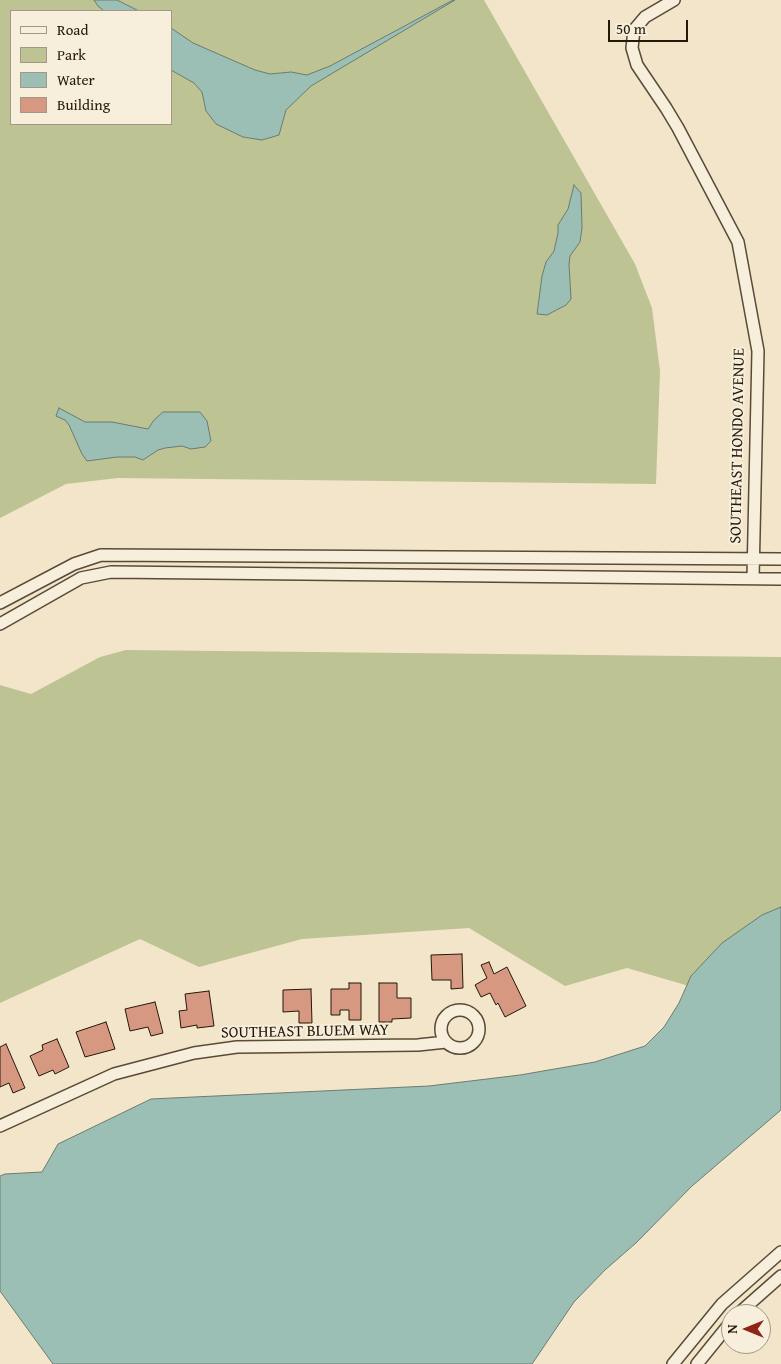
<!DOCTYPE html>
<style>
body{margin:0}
#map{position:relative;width:781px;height:1364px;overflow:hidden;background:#f3e5c9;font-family:"Gentium Book Plus",serif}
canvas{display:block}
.legend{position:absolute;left:10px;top:10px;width:162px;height:115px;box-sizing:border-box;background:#f7eedc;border:1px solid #a39887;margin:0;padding:6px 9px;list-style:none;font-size:15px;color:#241808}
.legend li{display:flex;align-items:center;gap:10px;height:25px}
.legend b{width:25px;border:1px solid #a39887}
.north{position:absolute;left:721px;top:1304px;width:50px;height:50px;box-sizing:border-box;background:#f7eedc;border:1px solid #a39887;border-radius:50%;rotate:270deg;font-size:14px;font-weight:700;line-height:20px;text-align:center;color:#241808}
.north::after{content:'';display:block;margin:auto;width:18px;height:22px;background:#8f2418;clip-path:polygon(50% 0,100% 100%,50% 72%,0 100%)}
.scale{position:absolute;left:608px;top:20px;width:80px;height:22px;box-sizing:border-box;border:2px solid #241808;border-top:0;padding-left:6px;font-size:15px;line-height:18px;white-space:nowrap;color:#241808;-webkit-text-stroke:4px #f7eedc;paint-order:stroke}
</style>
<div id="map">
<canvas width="781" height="1364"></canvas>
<ul class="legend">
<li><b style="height:6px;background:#f7eedc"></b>Road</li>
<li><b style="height:14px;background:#bec394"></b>Park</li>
<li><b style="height:14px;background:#9bbfb5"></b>Water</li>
<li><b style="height:14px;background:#d69881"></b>Building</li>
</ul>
<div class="north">N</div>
<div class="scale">50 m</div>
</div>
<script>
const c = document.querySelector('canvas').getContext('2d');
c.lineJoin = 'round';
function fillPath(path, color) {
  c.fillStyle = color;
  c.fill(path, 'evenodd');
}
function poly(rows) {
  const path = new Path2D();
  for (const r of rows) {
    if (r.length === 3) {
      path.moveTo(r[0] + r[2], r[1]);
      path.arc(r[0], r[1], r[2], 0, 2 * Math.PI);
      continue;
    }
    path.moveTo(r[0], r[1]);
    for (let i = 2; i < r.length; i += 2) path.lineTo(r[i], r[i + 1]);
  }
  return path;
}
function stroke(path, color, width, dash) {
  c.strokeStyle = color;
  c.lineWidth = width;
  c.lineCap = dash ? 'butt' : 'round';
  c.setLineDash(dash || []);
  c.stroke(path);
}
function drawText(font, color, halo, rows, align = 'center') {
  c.font = font + ' "Gentium Book Plus",serif';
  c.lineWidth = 4;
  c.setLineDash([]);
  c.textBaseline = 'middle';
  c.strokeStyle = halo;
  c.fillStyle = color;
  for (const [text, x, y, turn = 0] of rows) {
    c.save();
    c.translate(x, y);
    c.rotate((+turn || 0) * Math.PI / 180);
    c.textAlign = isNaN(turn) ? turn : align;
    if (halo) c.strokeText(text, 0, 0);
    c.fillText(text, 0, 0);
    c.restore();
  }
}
const green = poly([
 [0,0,484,0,635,264,652,308,660,371,656,484,118,478,66,484,0,518],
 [11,11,171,11,171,124,11,124],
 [126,650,781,657,781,981,689,986,627,968,565,986,469,928,302,939,199,967,140,939,0,1003,0,685,31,694,100,657]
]);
const water = poly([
 [94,0,117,0,139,11,104,11,98,6,94,0],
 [453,0,455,0,311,86,286,110,279,135,262,140,243,137,216,124,206,111,202,92,194,83,171,70,171,28,193,43,255,70,270,74,291,72,307,75,330,66,453,0],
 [574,185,581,193,582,228,580,242,570,256,569,264,571,299,566,305,547,315,537,314,542,276,546,262,554,251,558,233,558,225,568,209,574,185],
 [59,408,85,422,112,422,148,429,154,420,163,412,200,412,207,421,211,441,205,447,191,449,182,446,165,448,158,450,143,460,135,457,117,457,87,461,82,454,69,425,65,420,56,416,59,408],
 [781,907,781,1110,692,1186,637,1242,605,1270,574,1302,532,1364,53,1364,0,1291,0,1176,5,1174,42,1172,58,1144,151,1099,429,1086,520,1075,595,1062,645,1046,664,1027,679,1003,691,976,722,943,762,915,781,907]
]);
const building = poly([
 [462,954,463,988,451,989,451,980,432,980,431,955,462,954],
 [489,962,494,974,507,967,526,1006,505,1017,498,1003,496,1005,490,993,481,997,475,985,487,978,481,965,489,962],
 [349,983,361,983,361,1020,349,1020,349,1010,340,1010,340,1015,331,1015,331,989,349,989,349,983],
 [379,983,397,983,397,998,411,998,411,1018,392,1019,392,1022,379,1022,379,983],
 [311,989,312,1023,299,1023,299,1011,283,1012,283,990,311,989],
 [209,991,214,1026,197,1028,197,1025,181,1028,179,1011,187,1010,185,994,209,991],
 [155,1002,163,1033,151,1036,148,1027,130,1031,125,1009,155,1002],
 [106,1022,115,1049,85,1057,76,1032,106,1022],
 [57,1039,69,1067,55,1074,53,1070,39,1076,30,1056,43,1050,42,1045,57,1039],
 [6,1044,25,1088,13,1093,9,1083,0,1087,0,1047,6,1044]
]);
const minor = poly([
 [674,0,645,17,634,30,632,48,637,65,666,108,678,128,738,242,758,351,753,578],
 [0,603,74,564,101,555,781,559],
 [0,624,81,578,111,572,781,579],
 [460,1029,19],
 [0,1126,114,1074,194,1053,237,1047,418,1045,446,1042],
 [738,1314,781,1276],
 [673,1364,722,1304,781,1252],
 [697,1364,731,1322]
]);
const streetNames = [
 ["SOUTHEAST HONDO AVENUE",738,446,-89],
 ["SOUTHEAST BLUEM WAY",305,1032,-1]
];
fillPath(green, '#bec394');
fillPath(water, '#9bbfb5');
stroke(water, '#6b7c70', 1);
fillPath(building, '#d69881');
stroke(building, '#241808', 1);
stroke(minor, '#584b38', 14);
stroke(minor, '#f7eedc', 11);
drawText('16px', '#241808', '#f7eedc', streetNames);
</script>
